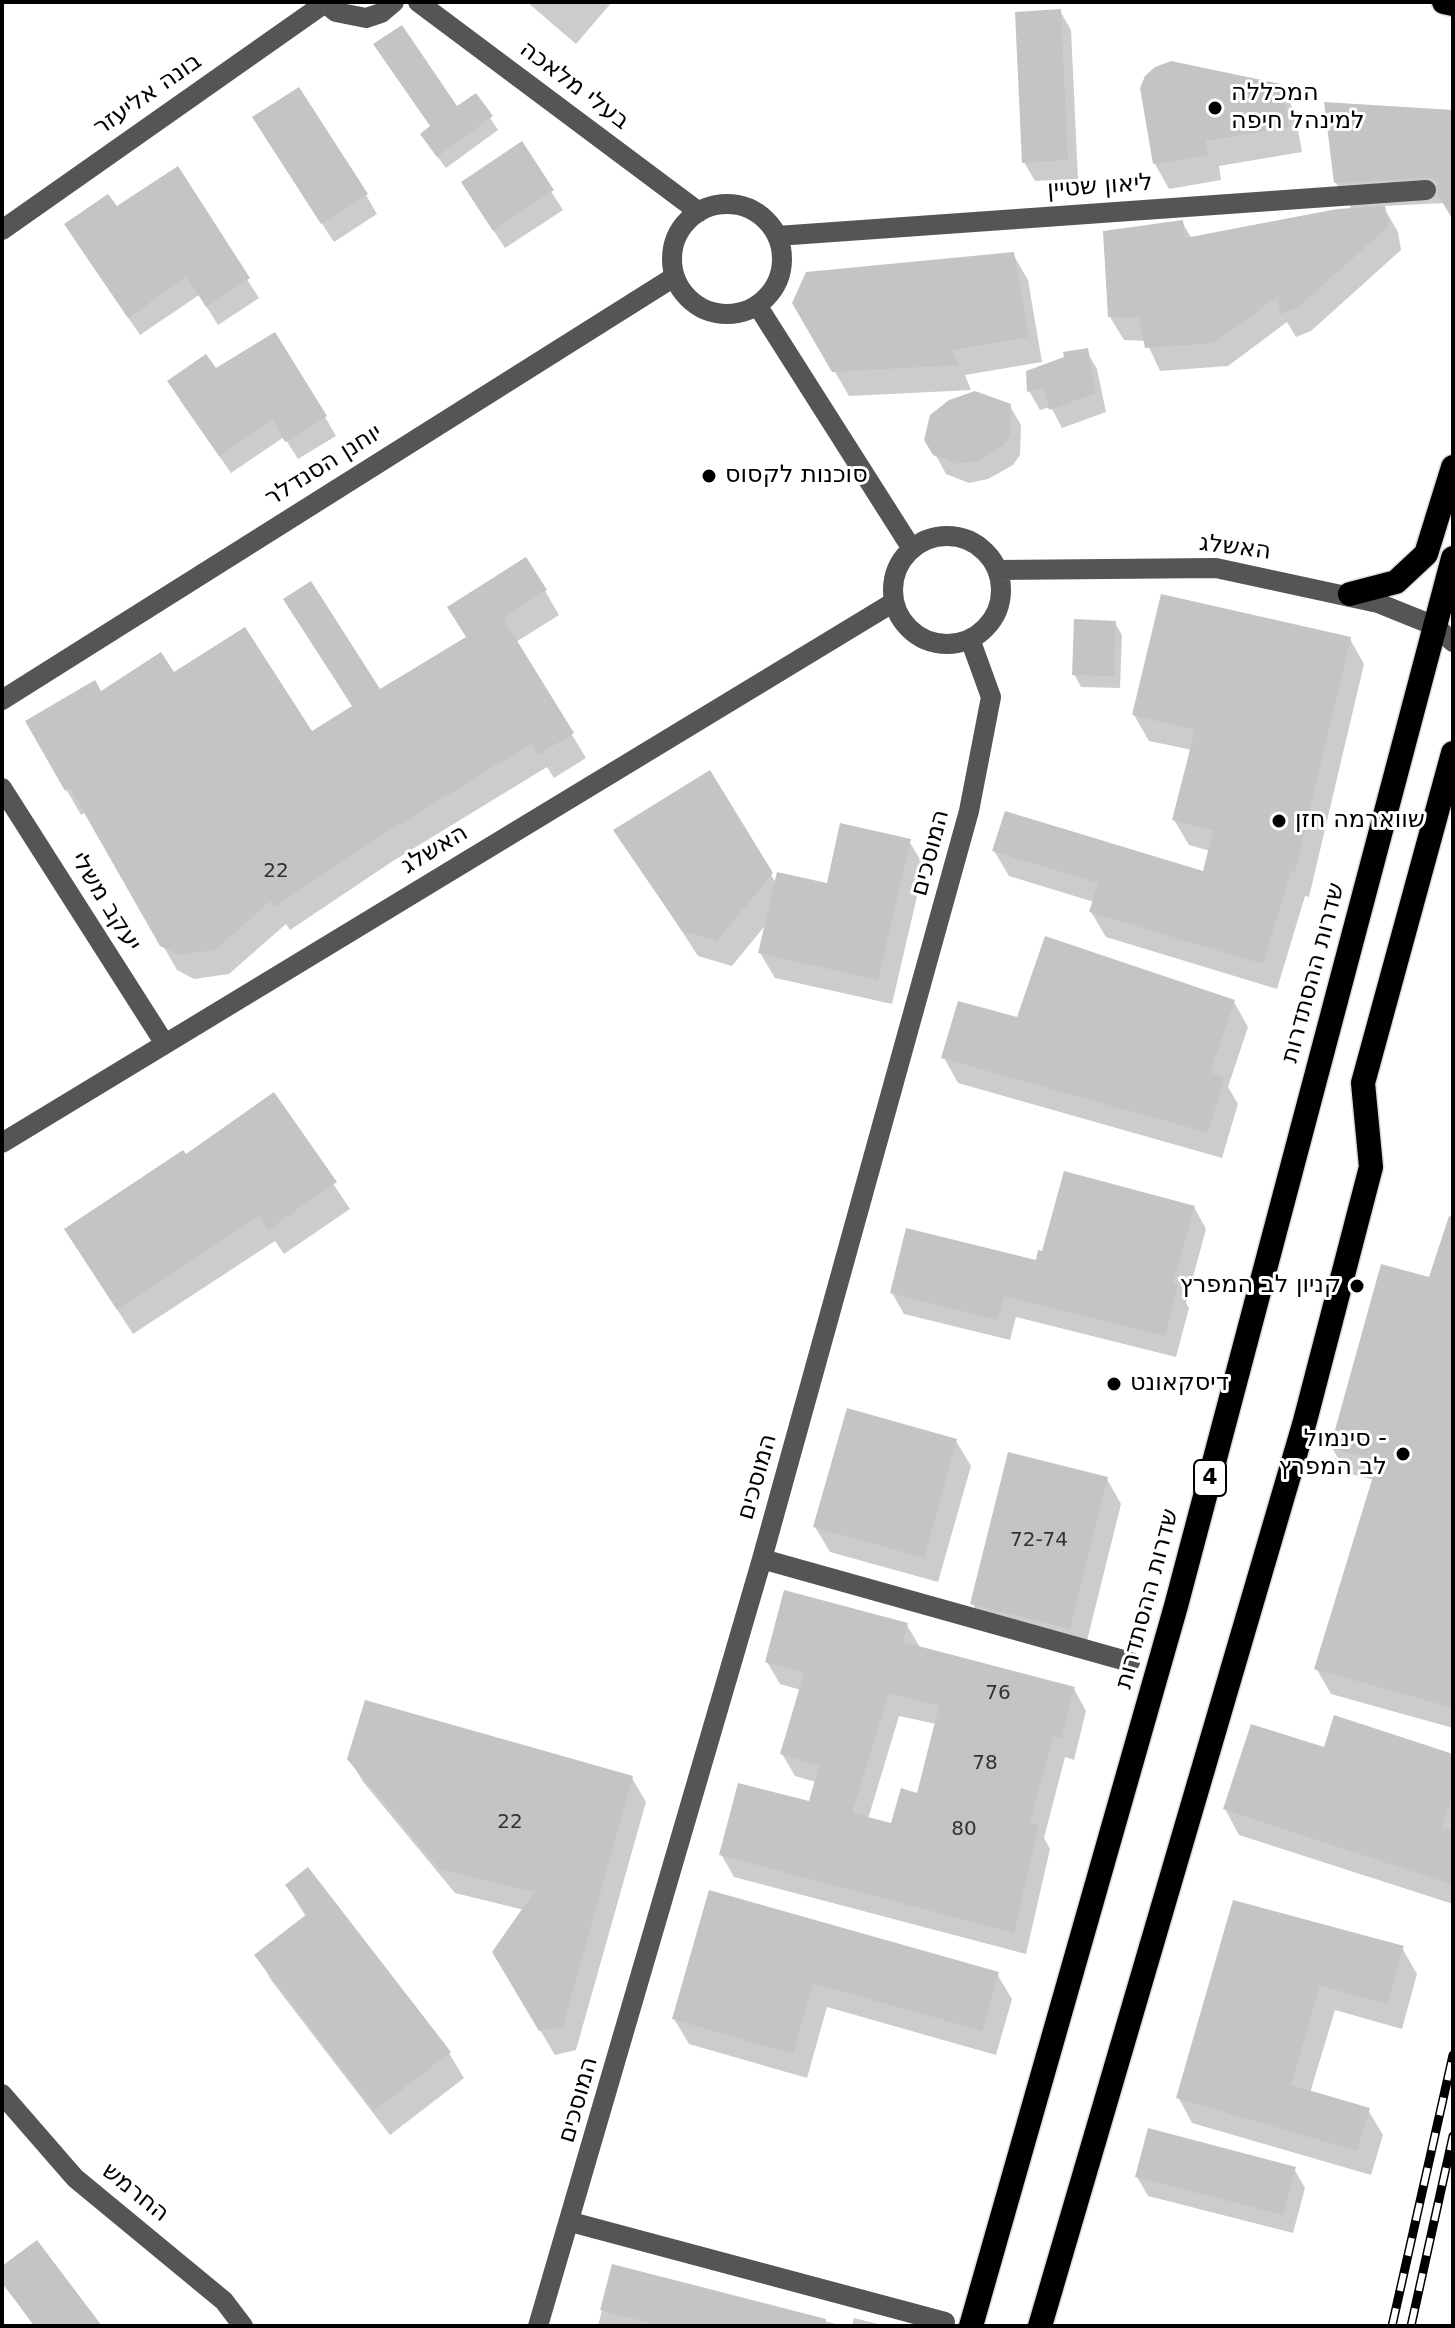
<!DOCTYPE html>
<meta charset="utf-8">
<style>
body{margin:0}
#map{position:relative;width:1455px;height:2328px;overflow:hidden;background:#fff;font-family:"DejaVu Sans",sans-serif}
canvas{display:block}
.frame{position:absolute;inset:0;border:4px solid #000;pointer-events:none}
</style>
<div id="map">
<canvas width="1455" height="2328"></canvas>
<div class="frame"></div>
</div>
<script>
const c = document.querySelector('canvas').getContext('2d');
c.lineJoin = 'round';
function fillPath(path, color) {
  c.fillStyle = color;
  c.fill(path, 'evenodd');
}
function poly(rows) {
  const path = new Path2D();
  for (const r of rows) {
    if (r.length === 3) {
      path.moveTo(r[0] + r[2], r[1]);
      path.arc(r[0], r[1], r[2], 0, 2 * Math.PI);
      continue;
    }
    path.moveTo(r[0], r[1]);
    for (let i = 2; i < r.length; i += 2) path.lineTo(r[i], r[i + 1]);
  }
  return path;
}
function stroke(path, color, width, dash) {
  c.strokeStyle = color;
  c.lineWidth = width;
  c.lineCap = dash ? 'butt' : 'round';
  c.setLineDash(dash || []);
  c.stroke(path);
}
function drawText(font, color, halo, rows, align = 'center') {
  c.font = font + ' "DejaVu Sans","Noto Sans Hebrew",sans-serif';
  c.lineWidth = 6;
  c.setLineDash([]);
  c.textBaseline = 'middle';
  c.strokeStyle = halo;
  c.fillStyle = color;
  for (const [text, x, y, turn = 0] of rows) {
    c.save();
    c.translate(x, y);
    c.rotate((+turn || 0) * Math.PI / 180);
    c.textAlign = isNaN(turn) ? turn : align;
    if (halo) c.strokeText(text, 0, 0);
    c.fillText(text, 0, 0);
    c.restore();
  }
}
const shadow = poly([
 [527,2,612,2,576,44],
 [1060,11,1071,30,1078,179,1035,181,1024,162],
 [1280,86,1295,112,1302,152,1219,166,1221,180,1169,189,1155,164],
 [475,95,498,130,446,168,429,146,457,109],
 [1453,112,1453,217,1445,203,1383,206,1398,232,1401,250,1311,331,1296,337,1287,322,1228,366,1160,371,1146,341,1124,340,1110,317,1182,222,1192,239,1352,210,1336,183],
 [265,137,366,195,377,214,334,242],
 [521,144,563,210,505,248,474,201],
 [177,169,259,298,218,325,199,295,140,335,77,243,116,209],
 [1013,254,1028,280,1042,362,965,375,971,390,849,396,795,303],
 [1086,350,1097,369,1106,412,1062,428,1051,407,1040,410,1029,391],
 [215,371,325,417,336,436,298,459,284,437,231,473,180,400],
 [1010,406,1021,425,1020,455,1013,465,988,479,969,483,946,474,927,439],
 [545,591,559,615,516,642,586,758,554,778,547,767,393,861,290,930,286,924,229,974,194,979,177,970,86,812,81,815,27,722,100,693,173,675,311,734],
 [1115,623,1122,635,1120,688,1081,687,1074,674],
 [1350,639,1364,664,1309,897,1305,896,1277,989,1106,937,1091,912,1094,902,1009,876,994,851,1204,873,1210,851,1189,845,1174,820,1192,750,1149,741,1134,715],
 [709,772,776,883,828,886,909,841,924,866,892,1004,775,978,760,953,768,922,732,966,698,956,616,830],
 [1234,1002,1248,1027,1228,1087,1238,1104,1222,1158,958,1083,944,1058,1018,1020],
 [274,1095,350,1209,284,1254,275,1241,133,1334,82,1255,185,1157],
 [1194,1207,1206,1229,1186,1303,1189,1308,1176,1357,1016,1317,1010,1340,904,1314,892,1293,1037,1262,1043,1254],
 [1453,1211,1453,1728,1331,1694,1316,1668,1374,1480,1347,1473,1332,1448,1431,1279],
 [956,1441,971,1466,938,1582,830,1552,815,1527],
 [1107,1479,1121,1504,1084,1653,987,1629,972,1603],
 [907,1625,921,1649,1074,1689,1086,1711,1074,1760,1065,1757,1044,1838,1050,1849,1026,1954,734,1877,721,1854,810,1804,816,1782,795,1776,782,1754,801,1690,780,1684,767,1662],
 [899,1716,936,1724,918,1795,893,1826,868,1819],
 [1325,1750,1453,1756,1453,1904,1239,1835,1225,1809],
 [349,1759,632,1778,646,1802,576,2050,555,2055,494,1953,524,1910,455,1893,364,1783],
 [287,1886,449,2053,464,2078,390,2135,271,1980,257,1955,306,1917],
 [711,1893,997,1974,1012,1999,996,2055,827,2007,807,2078,689,2044,674,2019],
 [1234,1902,1402,1948,1417,1974,1402,2029,1335,2010,1310,2093,1368,2110,1383,2135,1371,2175,1192,2123,1178,2097],
 [1294,2169,1305,2188,1293,2233,1148,2196,1137,2177],
 [613,2267,844,2326,598,2326],
 [2,2269,99,2326,34,2326,2,2282],
 [854,2318,886,2326,852,2326]
]);
const building = poly([
 [1061,9,1068,160,1022,163,1015,12],
 [402,25,457,106,476,93,493,116,437,157,420,134,430,126,373,44],
 [1171,61,1281,84,1289,127,1206,141,1208,155,1153,164,1140,88,1145,76,1155,67],
 [299,87,368,194,321,224,252,117],
 [1324,102,1453,110,1453,220,1438,195,1437,183,1431,178,1334,183],
 [522,141,554,190,493,231,461,182],
 [178,166,250,278,206,307,187,277,128,318,64,224,108,194,117,206],
 [1385,206,1389,226,1297,308,1280,314,1278,296,1214,343,1145,348,1139,318,1108,317,1103,231,1183,220,1185,238,1337,209],
 [1014,252,1029,337,952,350,959,365,832,372,792,303,806,272],
 [275,332,327,416,285,442,272,419,219,456,167,381,206,354,216,368],
 [1088,348,1096,393,1049,410,1044,387,1027,392,1026,371,1064,357,1063,352],
 [975,391,1011,404,1010,436,1002,446,977,461,957,464,933,455,924,440,930,415,949,400],
 [526,557,547,590,503,618,574,733,538,755,531,744,379,837,274,907,270,901,215,950,179,955,160,946,70,788,65,791,25,721,95,680,101,691,161,652,174,672,245,627,312,731,352,706,283,599,311,581,380,689,466,637,447,607],
 [1161,594,1351,637,1295,872,1291,871,1263,964,1089,912,1098,883,992,851,1005,811,1203,871,1213,831,1172,820,1195,730,1132,715],
 [1074,619,1116,621,1114,676,1072,675],
 [710,770,773,873,717,941,682,931,613,830],
 [840,823,911,839,878,980,758,953,777,872,827,883],
 [1045,936,1235,1000,1210,1072,1225,1077,1208,1133,941,1058,958,1001,1017,1017],
 [274,1092,337,1182,268,1230,259,1216,117,1310,64,1229,183,1150,186,1154],
 [1064,1171,1195,1206,1173,1284,1178,1285,1165,1336,1004,1296,998,1320,890,1293,906,1228,1036,1260,1038,1250,1042,1251],
 [1449,1216,1453,1217,1453,1708,1314,1669,1378,1460,1330,1448,1381,1264,1429,1277],
 [847,1408,957,1439,924,1558,813,1527],
 [1008,1452,1108,1477,1070,1629,970,1604],
 [784,1590,908,1623,903,1642,1075,1687,1061,1738,1053,1736,1030,1823,1039,1825,1014,1933,719,1855,738,1783,809,1801,819,1766,780,1754,804,1673,765,1662],
 [889,1693,939,1706,917,1793,901,1788,891,1823,852,1813],
 [365,1700,633,1776,563,2026,539,2031,492,1952,534,1892,439,1869,347,1759],
 [1334,1715,1453,1754,1453,1794,1442,1828,1453,1831,1453,1885,1223,1809,1251,1724,1324,1747],
 [308,1867,451,2052,374,2111,254,1955,307,1914,285,1885],
 [709,1890,999,1972,982,2031,813,1983,793,2054,672,2019],
 [1233,1900,1404,1946,1387,2004,1320,1986,1291,2085,1370,2108,1357,2151,1176,2098],
 [1148,2128,1296,2167,1283,2215,1135,2177],
 [37,2240,102,2326,35,2326,2,2283,2,2266],
 [612,2264,826,2319,825,2326,662,2326,600,2310]
]);
const minor = poly([
 [324,2,336,12,366,18,381,13,394,2],
 [418,2,699,212],
 [727,259,55],
 [2,230,325,3],
 [777,236,1426,190],
 [757,305,912,549],
 [947,590,54],
 [997,570,1216,568,1378,603,1435,626,1453,642],
 [2,700,674,277],
 [2,788,165,1044],
 [2,1143,894,602],
 [762,1559,1130,1662],
 [2,2094,75,2178,224,2301,243,2326],
 [571,2222,945,2322],
 [538,2326,762,1559,969,811,991,697,970,639]
]);
const highway = poly([
 [1444,2,1453,4],
 [1350,594,1396,582,1426,554,1453,467],
 [971,2326,1176,1606,1453,558],
 [1040,2326,1305,1421,1371,1167,1363,1083,1453,753]
]);
const rail = poly([
 [1392,2326,1453,2055],
 [1411,2326,1453,2136]
]);
const markers = [
 [1215,108,8,"#000"],
 [709,476,8,"#000"],
 [1279,821,8,"#000"],
 [1357,1286,8,"#000"],
 [1114,1384,8,"#000"],
 [1403,1454,8,"#000"]
];
const numberNames = [
 ["22",276,872],
 ["72-74",1039,1541],
 ["76",998,1694],
 ["78",985,1764],
 ["22",510,1823],
 ["80",964,1830]
];
const shields = [
 [1210,1478,32]
];
const shieldNames = [
 ["4",1210,1478]
];
const streetNames = [
 ["בעלי מלאכה",574,86,37],
 ["בונה אליעזר",148,95,-35],
 ["ליאון שטיין",1100,187,-4],
 ["יוחנן הסנדלר",324,466,-32],
 ["האשלג",1235,548,7],
 ["האשלג",435,850,-31],
 ["המוסכים",931,853,-75],
 ["יעקב משלי",105,902,58],
 ["שדרות ההסתדרות",1314,973,-75],
 ["המוסכים",758,1477,-74],
 ["שדרות ההסתדרות",1148,1599,-75],
 ["המוסכים",579,2100,-74],
 ["החרמש",135,2193,39]
];
const poiNames = [
 ["המכללה",1231,94],
 ["למינהל חיפה",1231,122],
 ["סוכנות לקסוס",725,476],
 ["שווארמה חזן",1295,821],
 ["קניון לב המפרץ",1341,1286,"right"],
 ["דיסקאונט",1130,1384],
 ["סינמול -",1387,1440,"right"],
 ["לב המפרץ",1387,1468,"right"]
];
fillPath(shadow, '#0003');
fillPath(building, '#c4c4c4');
stroke(highway, '#dbdbdb', 27);
stroke(minor, '#555', 20);
stroke(highway, '#000', 24);
stroke(rail, '#000', 9);
stroke(rail, '#fff', 6, [18]);
for (const [x, y, r, color] of markers) {
  const dot = new Path2D();
  dot.arc(x, y, r, 0, 2 * Math.PI);
  c.fillStyle = color;
  c.fill(dot);
  stroke(dot, '#fff', 3);
}
drawText('20px', '#313131', null, numberNames);
for (const [x, y, w] of shields) {
  const box = new Path2D();
  box.roundRect(x - w / 2, y - 18, w, 36, 6);
  c.fillStyle = '#fff';
  c.fill(box);
  stroke(box, '#000', 2);
}
drawText('bold 22px', '#000', null, shieldNames);
drawText('24px', '#000', '#fff', streetNames);
drawText('24px', '#000', '#fff', poiNames, 'left');
</script>
